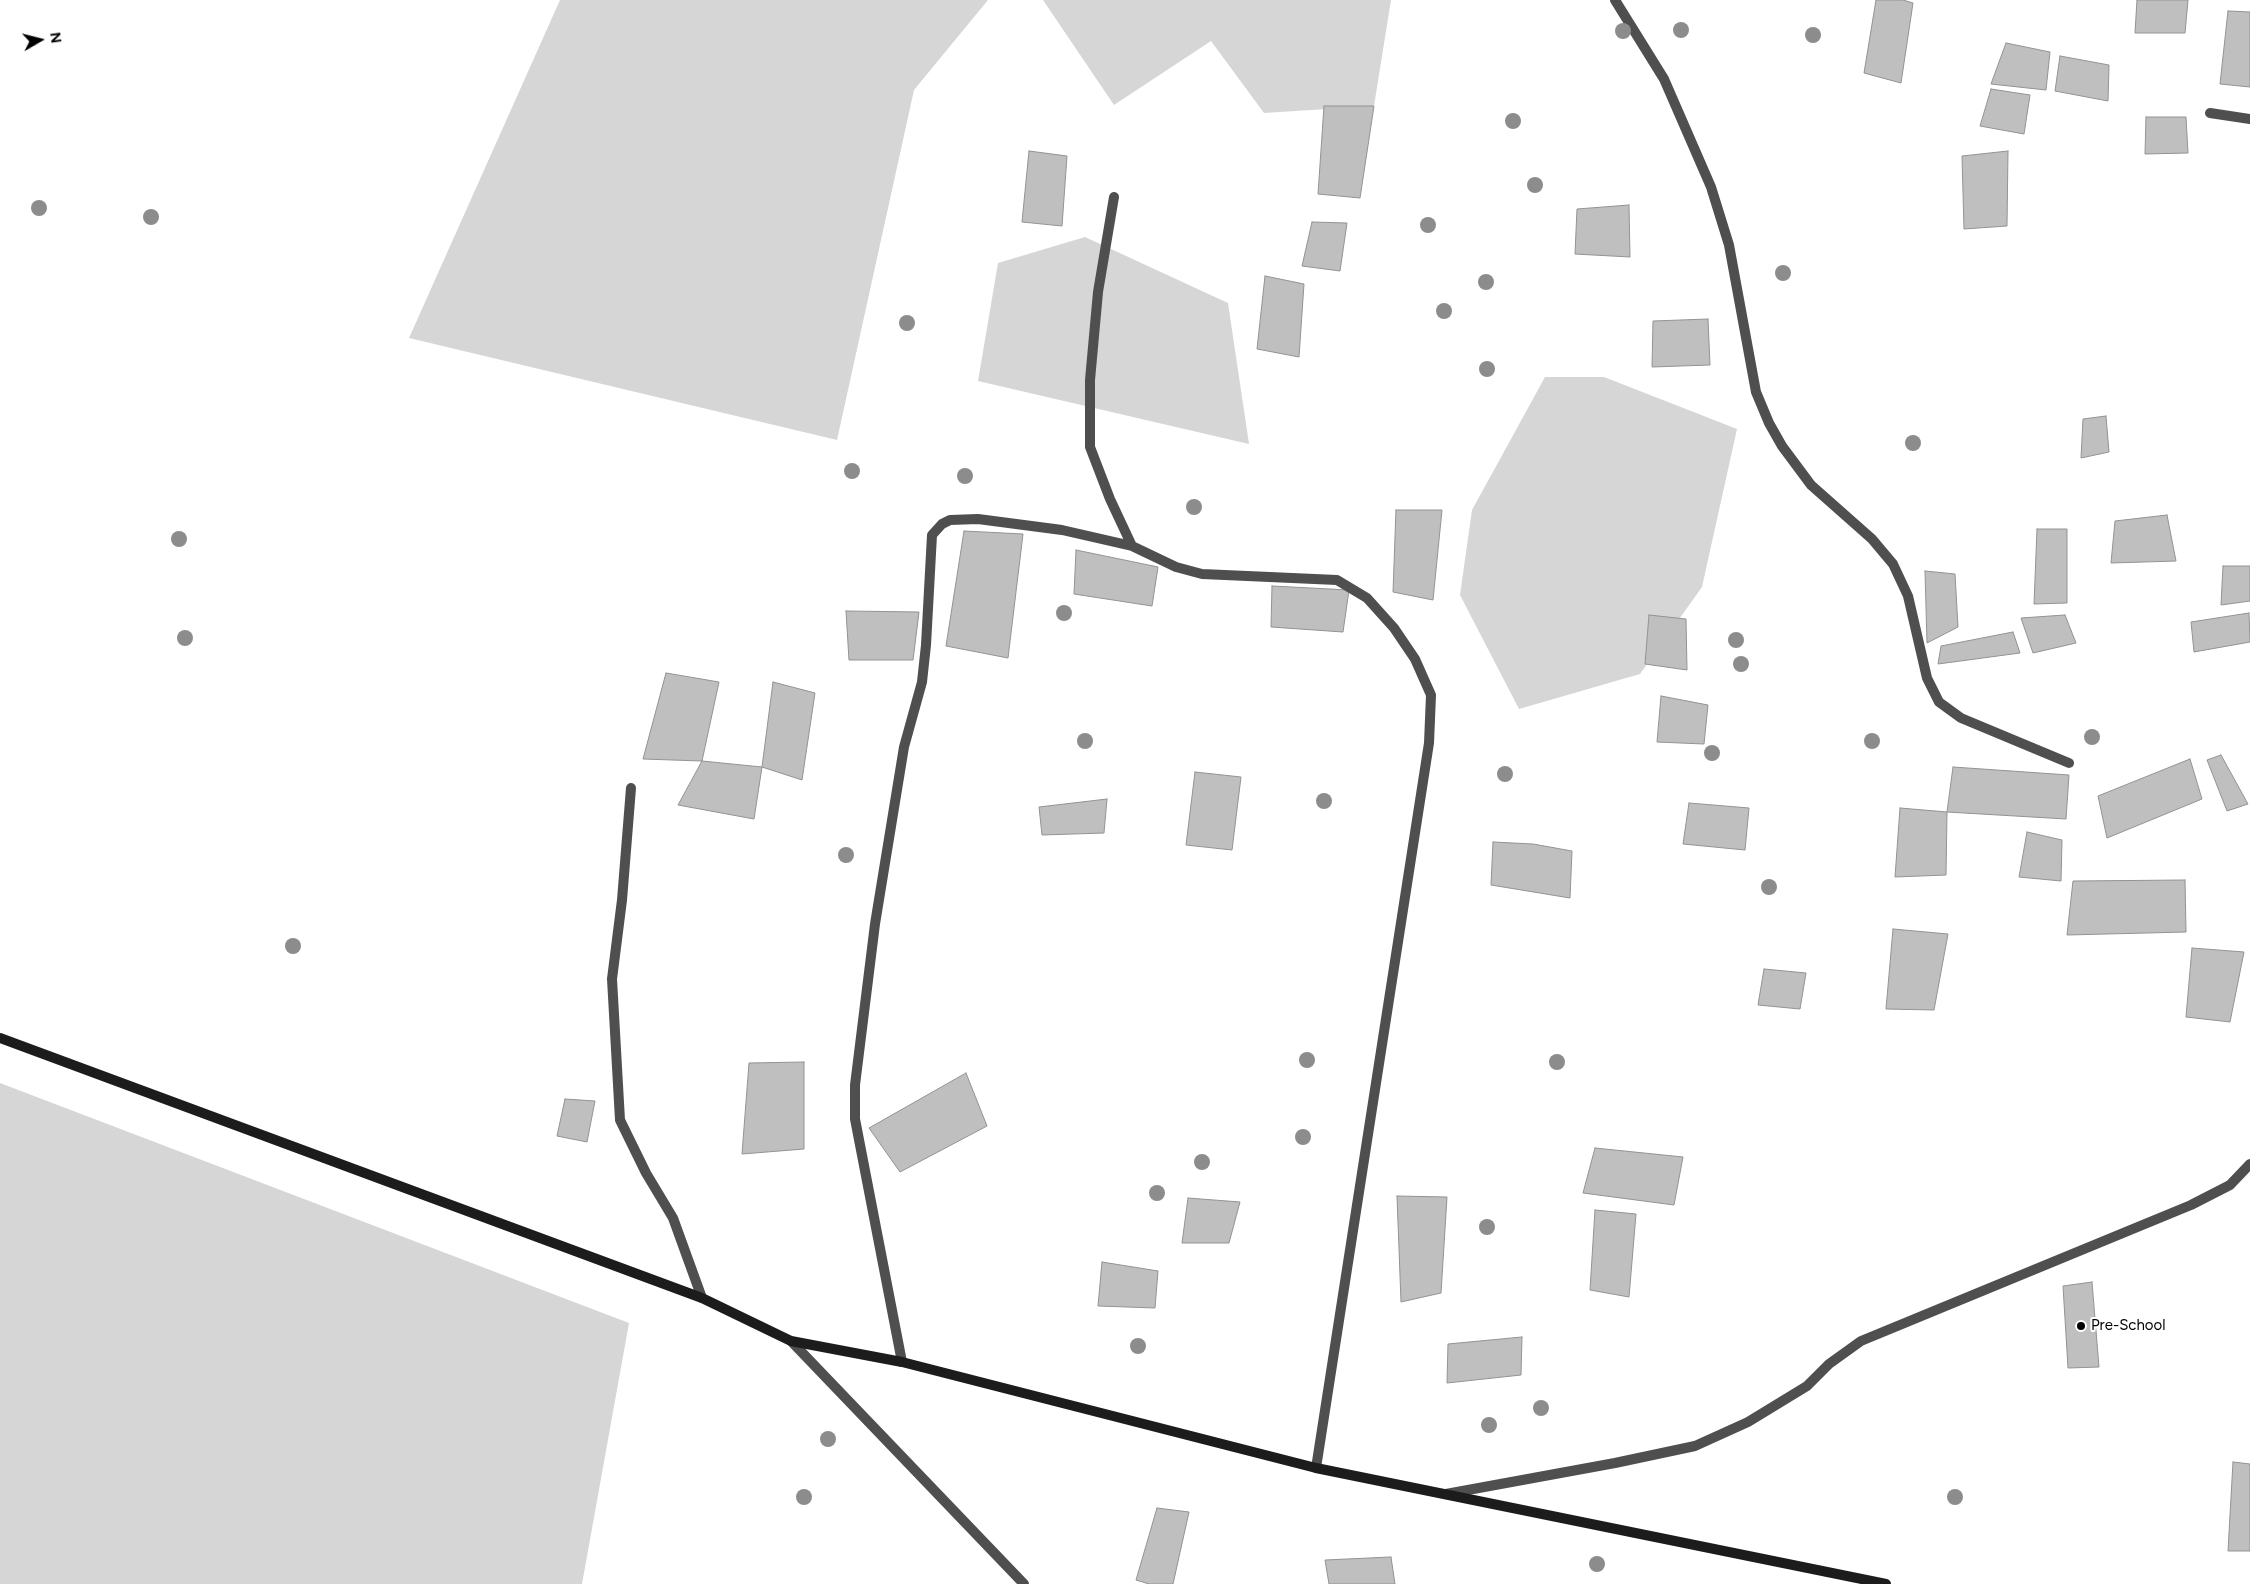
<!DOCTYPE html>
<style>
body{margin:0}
#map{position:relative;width:2250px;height:1584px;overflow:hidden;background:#fff;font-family:Figtree,sans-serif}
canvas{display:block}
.north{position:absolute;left:15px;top:15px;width:50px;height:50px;-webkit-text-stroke:4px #fff;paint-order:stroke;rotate:82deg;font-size:14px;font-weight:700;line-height:20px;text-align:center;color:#000}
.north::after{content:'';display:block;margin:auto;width:18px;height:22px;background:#000;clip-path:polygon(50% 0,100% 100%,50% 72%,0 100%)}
</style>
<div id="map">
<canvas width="2250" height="1584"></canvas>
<div class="north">N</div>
</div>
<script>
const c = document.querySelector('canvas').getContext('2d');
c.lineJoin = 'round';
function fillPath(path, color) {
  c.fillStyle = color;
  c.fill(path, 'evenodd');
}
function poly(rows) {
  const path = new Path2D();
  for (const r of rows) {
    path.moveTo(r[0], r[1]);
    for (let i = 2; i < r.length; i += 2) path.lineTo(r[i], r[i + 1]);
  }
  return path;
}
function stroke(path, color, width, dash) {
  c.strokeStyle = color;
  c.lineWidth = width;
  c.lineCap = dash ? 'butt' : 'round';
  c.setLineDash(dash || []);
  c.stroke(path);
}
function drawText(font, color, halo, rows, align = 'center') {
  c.font = font + ' Figtree,sans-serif';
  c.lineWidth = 4;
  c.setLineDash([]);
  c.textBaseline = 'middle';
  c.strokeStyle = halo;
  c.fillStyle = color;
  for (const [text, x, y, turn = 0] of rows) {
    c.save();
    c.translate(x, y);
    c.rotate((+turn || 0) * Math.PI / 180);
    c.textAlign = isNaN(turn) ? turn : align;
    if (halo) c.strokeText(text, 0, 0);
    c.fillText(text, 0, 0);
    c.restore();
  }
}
const green = poly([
 [560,0,988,0,914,90,837,440,409,338],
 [1043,0,1391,0,1374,106,1264,113,1211,41,1114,105],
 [1085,237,1228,303,1249,444,978,381,998,263],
 [1545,377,1604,377,1737,429,1702,587,1640,674,1519,709,1460,595,1472,510],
 [0,1083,629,1323,582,1584,0,1584]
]);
const building = poly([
 [1876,0,1903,0,1913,3,1901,83,1864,73,1876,0],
 [2137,0,2188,0,2185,33,2135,33,2137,0],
 [2228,11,2250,12,2250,87,2220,84,2228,11],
 [2006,43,2050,52,2046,90,1991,84,2006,43],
 [2060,56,2109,65,2108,101,2055,91,2060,56],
 [1991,89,2030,95,2024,134,1980,126,1991,89],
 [1324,106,1374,106,1360,198,1318,194,1324,106],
 [2146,117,2186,117,2188,153,2145,154,2146,117],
 [1029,151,1067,156,1062,226,1022,222,1029,151],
 [2008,151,2007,226,1964,229,1962,156,2008,151],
 [1629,205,1630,257,1575,254,1577,209,1629,205],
 [1312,222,1347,223,1340,271,1302,266,1312,222],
 [1265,276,1304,284,1299,357,1257,349,1265,276],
 [1708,319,1710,365,1652,367,1653,321,1708,319],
 [2106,416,2109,452,2081,458,2083,419,2106,416],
 [1396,510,1442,510,1433,600,1393,592,1396,510],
 [2167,515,2176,561,2111,563,2115,521,2167,515],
 [2037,529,2067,529,2067,603,2034,604,2037,529],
 [964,531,1023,534,1008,658,946,646,964,531],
 [1076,550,1158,567,1152,606,1074,594,1076,550],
 [2223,566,2250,566,2250,601,2221,605,2223,566],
 [1925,571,1955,574,1958,627,1927,643,1925,571],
 [1272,586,1349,590,1343,632,1271,627,1272,586],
 [846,611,919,612,913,660,849,660,846,611],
 [2249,613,2250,642,2194,652,2191,622,2249,613],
 [1649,615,1686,619,1687,670,1645,664,1649,615],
 [2065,615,2076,643,2033,653,2021,618,2065,615],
 [2013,632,2020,653,1938,664,1941,646,2013,632],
 [666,673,719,682,702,761,643,759,666,673],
 [773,682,815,693,802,780,762,767,773,682],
 [1661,696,1708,705,1704,744,1657,742,1661,696],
 [2221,755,2248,804,2227,811,2207,760,2221,755],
 [2190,759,2202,799,2107,838,2098,796,2190,759],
 [702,761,762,767,754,819,678,805,702,761],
 [1953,767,2069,775,2066,819,1947,812,1953,767],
 [1195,772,1241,777,1232,850,1186,845,1195,772],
 [1107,799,1104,833,1042,835,1039,807,1107,799],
 [1689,803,1749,808,1745,850,1683,844,1689,803],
 [1900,808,1947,812,1946,875,1895,877,1900,808],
 [2027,832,2062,840,2061,881,2019,877,2027,832],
 [1493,842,1533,844,1572,851,1570,898,1491,885,1493,842],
 [2185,880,2186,932,2067,935,2073,881,2185,880],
 [1893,929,1948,934,1934,1010,1886,1009,1893,929],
 [2192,948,2244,952,2230,1022,2186,1017,2192,948],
 [1764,969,1806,973,1800,1009,1758,1005,1764,969],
 [804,1062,804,1149,742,1154,749,1063,804,1062],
 [966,1073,987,1126,900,1172,869,1128,966,1073],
 [565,1099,595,1101,587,1142,557,1136,565,1099],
 [1595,1148,1683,1157,1674,1205,1583,1193,1595,1148],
 [1397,1196,1447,1197,1441,1293,1401,1302,1397,1196],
 [1188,1198,1240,1202,1229,1243,1182,1243,1188,1198],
 [1595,1210,1636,1214,1629,1297,1590,1290,1595,1210],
 [1102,1262,1158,1271,1155,1308,1098,1306,1102,1262],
 [2092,1282,2099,1367,2068,1368,2063,1286,2092,1282],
 [1522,1337,1521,1375,1447,1383,1448,1344,1522,1337],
 [2233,1462,2250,1464,2250,1551,2228,1551,2233,1462],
 [1157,1508,1189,1512,1173,1584,1149,1584,1136,1580,1157,1508],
 [1391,1557,1395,1584,1329,1584,1325,1560,1391,1557]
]);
const street = poly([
 [1615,0,1664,79,1711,187,1729,245,1756,392,1769,423,1782,446,1811,485,1872,539,1893,564,1908,596,1927,678,1939,702,1961,718,2069,763],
 [2210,113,2250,119],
 [1114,197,1098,292,1090,380,1090,447,1110,499,1132,546],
 [631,788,622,900,612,979,620,1120,646,1173,673,1218,702,1298],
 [791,1341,1024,1584],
 [902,1362,855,1119,855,1085,875,924,904,747,922,682,926,645,932,535,942,524,950,520,978,519,1062,530,1132,546,1176,567,1202,574,1337,580,1367,598,1394,628,1415,659,1431,695,1429,743,1316,1468],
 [1446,1494,1615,1463,1695,1446,1748,1422,1807,1386,1829,1364,1861,1341,2191,1205,2230,1185,2250,1164]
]);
const secondary = poly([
 [0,1038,702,1298,791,1341,902,1362,1316,1468,1886,1584]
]);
const trees = [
 [1681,30],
 [1623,31],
 [1813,35],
 [1513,121],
 [1535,185],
 [39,208],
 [151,217],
 [1428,225],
 [1783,273],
 [1486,282],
 [1444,311],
 [907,323],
 [1487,369],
 [1913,443],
 [852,471],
 [965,476],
 [1194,507],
 [179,539],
 [1064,613],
 [185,638],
 [1736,640],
 [1741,664],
 [2092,737],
 [1085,741],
 [1872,741],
 [1712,753],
 [1505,774],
 [1324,801],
 [846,855],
 [1769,887],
 [293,946],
 [1307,1060],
 [1557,1062],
 [1303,1137],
 [1202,1162],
 [1157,1193],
 [1487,1227],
 [1138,1346],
 [1541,1408],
 [1489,1425],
 [828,1439],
 [804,1497],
 [1955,1497],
 [1597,1564]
];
const markers = [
 [2081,1326,5,"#000"]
];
const poiNames = [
 ["Pre-School",2091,1326]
];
fillPath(green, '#d6d6d6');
fillPath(building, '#bfbfbf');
stroke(building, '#939393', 1);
stroke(street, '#4f4f4f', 10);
stroke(secondary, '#1c1c1c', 10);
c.fillStyle = '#8c8c8c';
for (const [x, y] of trees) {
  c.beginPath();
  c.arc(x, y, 8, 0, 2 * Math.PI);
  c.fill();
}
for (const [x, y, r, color] of markers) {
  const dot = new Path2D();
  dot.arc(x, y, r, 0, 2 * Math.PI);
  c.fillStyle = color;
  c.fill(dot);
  stroke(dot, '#fff', 2);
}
drawText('15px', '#000', '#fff', poiNames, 'left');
</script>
